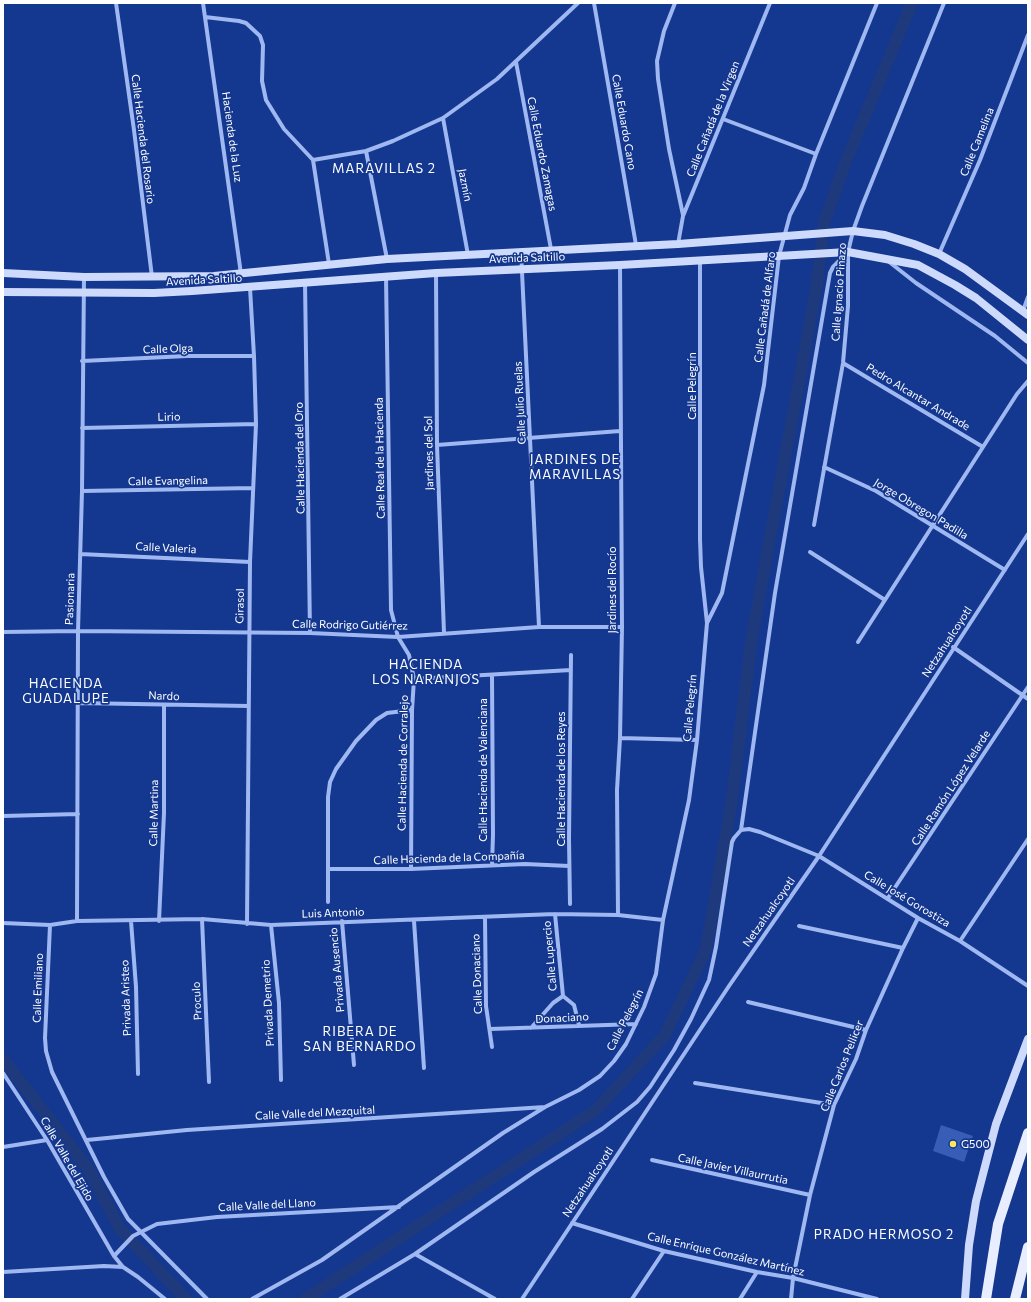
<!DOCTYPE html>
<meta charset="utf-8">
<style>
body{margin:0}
#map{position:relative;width:1031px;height:1302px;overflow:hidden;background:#14378f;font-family:Commissioner,sans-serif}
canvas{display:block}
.frame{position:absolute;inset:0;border:4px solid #fff;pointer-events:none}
</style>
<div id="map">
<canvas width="1031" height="1302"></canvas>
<div class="frame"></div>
</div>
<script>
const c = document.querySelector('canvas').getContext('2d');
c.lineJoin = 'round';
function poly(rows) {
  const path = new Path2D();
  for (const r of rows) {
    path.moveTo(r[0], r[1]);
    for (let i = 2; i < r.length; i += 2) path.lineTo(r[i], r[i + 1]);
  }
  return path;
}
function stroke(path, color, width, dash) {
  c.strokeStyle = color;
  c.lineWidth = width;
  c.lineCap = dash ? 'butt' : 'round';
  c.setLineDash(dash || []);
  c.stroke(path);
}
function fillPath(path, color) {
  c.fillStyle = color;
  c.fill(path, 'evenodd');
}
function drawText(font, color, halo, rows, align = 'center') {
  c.font = font + ' Commissioner,sans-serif';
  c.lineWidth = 3.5;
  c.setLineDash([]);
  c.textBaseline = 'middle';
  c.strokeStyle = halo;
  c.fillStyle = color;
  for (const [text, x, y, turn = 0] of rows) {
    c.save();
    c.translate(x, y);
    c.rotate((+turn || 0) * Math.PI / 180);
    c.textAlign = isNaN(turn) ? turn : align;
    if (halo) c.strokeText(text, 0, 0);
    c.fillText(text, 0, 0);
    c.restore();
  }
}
const canal = poly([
 [3,1059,89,1170,120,1229,186,1299],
 [305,1299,595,1111,665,1035,706,949,731,806,752,636,817,284,824,223,846,161,912,3]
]);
const building = poly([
 [941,1125,973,1136,964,1162,933,1151]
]);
const street = poly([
 [116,3,134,130,152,277],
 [203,3,241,274],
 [594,3,636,245],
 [675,3,664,31,657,61,658,79,669,149,683,215],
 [205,17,239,21,246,23,260,36,263,45,262,81,266,100,284,129,313,160,329,264],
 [516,62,551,249],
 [443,118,468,255],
 [723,119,816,154],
 [366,151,387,259],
 [313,160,366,151,393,141,443,118,497,79,578,3],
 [678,244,683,216,770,3],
 [521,251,539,627],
 [939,254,980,160,1028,35],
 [888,261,916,283,995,336,1028,363],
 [436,273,437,445,444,633],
 [386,277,391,610,398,637,409,655,414,679,412,710,411,869],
 [305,282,310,633],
 [1023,311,1028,297],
 [82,361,187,356,254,356],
 [843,363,983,447],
 [82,428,256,424],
 [437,445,620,431],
 [824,467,876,491,1005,570],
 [82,491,253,488],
 [814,525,843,363,848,306,848,252,853,231,862,206,944,3],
 [810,552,885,600],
 [80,554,250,562],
 [707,623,722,593,764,385,779,256,790,215,804,188,816,154,877,3],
 [3,632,78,631,310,633,398,637,539,627,622,627],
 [858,642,983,447,1017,394,1028,381],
 [953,647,1028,699],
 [492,675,493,835,492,865],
 [414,679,571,670],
 [79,703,248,706],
 [620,738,697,740],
 [3,816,78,814],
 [741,830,775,593,830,273,833,267,846,254],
 [329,869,411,869,525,864,569,866],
 [888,898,1028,687],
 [328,902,328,797,330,782,336,769,356,741,376,720,387,713,412,710],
 [570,904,569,839,571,655],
 [555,914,563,996],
 [618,915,617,790,620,738,622,627,620,265],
 [485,918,486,1006,492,1047],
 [202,919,209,1082],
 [77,921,78,631,82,491,84,277],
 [131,921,136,987,138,1074],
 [159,921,164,813,164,705],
 [342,921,354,1065],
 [414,921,424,1068],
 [3,923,50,925,77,921,202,919,271,925,555,914,618,915,663,920],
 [247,924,250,562,256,424,254,356,250,288],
 [50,925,45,1038,46,1051,52,1072,104,1177,128,1219,207,1299],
 [271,925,279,1003,281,1080],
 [799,926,903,948],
 [960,941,1028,839],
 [563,996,574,1005,579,1025],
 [748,1002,866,1030],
 [531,1028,553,1003,563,996],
 [490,1029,636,1024],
 [3,1073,47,1140,114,1256,123,1267,138,1277,165,1299],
 [695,1083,834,1105],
 [87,1140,187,1130,545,1107],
 [3,1147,47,1140],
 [652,1160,810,1195],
 [572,1223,664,1251,757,1272,793,1278,877,1299],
 [415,1254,495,1299],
 [114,1256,133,1236,157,1224,217,1217,399,1207],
 [3,1272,104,1266,123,1267],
 [252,1299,322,1260,503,1133,545,1107,579,1090,600,1076,614,1061,626,1044,644,1007,656,974,663,920,689,800,697,740,707,623,701,567,700,539,700,261],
 [340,1299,415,1254,534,1172,602,1129,637,1102,650,1087,674,1050,691,1019,709,980,716,947,732,842,734,838,741,830,749,829,760,832,819,856,918,918,960,941,1028,986],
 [522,1299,729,986,819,856,1028,534],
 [632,1299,664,1251],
 [740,1299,757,1272],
 [791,1299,793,1278,810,1195,834,1105,856,1059,866,1030,903,948,918,918]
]);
const secondary = poly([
 [3,273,84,277,214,276,387,259,678,244,853,231,885,235,914,244,939,254,965,269,1028,315],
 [3,292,154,293,192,291,436,273,620,265,848,252,918,265,955,285,976,298,1028,340],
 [965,1299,969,1245,976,1201,996,1124,1028,1039]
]);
const primary = poly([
 [986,1299,998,1224,1028,1133],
 [1015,1299,1028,1247]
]);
const markers = [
 [953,1144,4,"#ffe85e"]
];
const streetNames = [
 ["Calle Cañadá de la Virgen",713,119,-68],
 ["Calle Eduardo Cano",624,122,80],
 ["Hacienda de la Luz",232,137,82],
 ["Calle Hacienda del Rosario",143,139,83],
 ["Calle Camelina",977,142,-68],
 ["Calle Eduardo Zamagas",542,154,79],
 ["Jazmín",465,185,79],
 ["Avenida Saltillo",527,258,-2],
 ["Avenida Saltillo",204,280,-3],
 ["Calle Ignacio Pinazo",839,292,-86],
 ["Calle Cañadá de Alfaro",765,307,-83],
 ["Calle Olga",168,349,-2],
 ["Calle Pelegrín",692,386,-90],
 ["Pedro Alcantar Andrade",918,397,31],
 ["Calle Julio Ruelas",520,403,-93],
 ["Lirio",169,417,-1],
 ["Jardines del Sol",429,453,-91],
 ["Calle Hacienda del Oro",300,458,-91],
 ["Calle Real de la Hacienda",380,458,-91],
 ["Calle Evangelina",168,481,-1],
 ["Jorge Obregon Padilla",921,509,31],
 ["Calle Valeria",166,548,3],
 ["Jardines del Rocío",612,590,-90],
 ["Pasionaria",70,599,-88],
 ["Girasol",240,606,-89],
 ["Calle Rodrigo Gutiérrez",350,625,1],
 ["Netzahualcoyotl",947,642,-57],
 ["Nardo",164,696,2],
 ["Calle Pelegrín",690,708,-85],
 ["Calle Hacienda de Corralejo",403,763,-89],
 ["Calle Hacienda de Valenciana",483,770,-90],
 ["Calle Hacienda de los Reyes",561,779,-90],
 ["Calle Ramón López Velarde",951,788,-57],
 ["Calle Martina",154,813,-89],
 ["Calle Hacienda de la Compañía",449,858,-2],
 ["Calle José Gorostiza",907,899,31],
 ["Netzahualcoyotl",769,912,-55],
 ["Luis Antonio",333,913,-2],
 ["Calle Lupercio",550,956,-95],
 ["Privada Ausencio",337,970,-95],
 ["Calle Donaciano",477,974,-92],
 ["Calle Emiliano",38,988,-88],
 ["Privada Aristeo",126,998,-92],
 ["Proculo",197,1001,-93],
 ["Privada Demetrio",268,1003,-93],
 ["Donaciano",562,1018,-3],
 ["Calle Pelegrín",625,1020,-63],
 ["Calle Carlos Pellicer",842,1066,-68],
 ["Calle Valle del Mezquital",315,1113,-3],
 ["Calle Valle del Ejido",67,1159,60],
 ["Calle Javier Villaurrutia",733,1169,12],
 ["Netzahualcoyotl",588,1182,-56],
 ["Calle Valle del Llano",267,1205,-3],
 ["Calle Enrique González Martínez",726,1254,13]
];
const poiNames = [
 ["G500",961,1144]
];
const quarterNames = [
 ["MARAVILLAS 2",384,169],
 ["JARDINES DE",575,460],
 ["MARAVILLAS",575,475],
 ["HACIENDA",426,665],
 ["LOS NARANJOS",426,680],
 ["HACIENDA",66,684],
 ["GUADALUPE",66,699],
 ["RIBERA DE",360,1032],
 ["SAN BERNARDO",360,1047],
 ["PRADO HERMOSO 2",884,1235]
];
stroke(canal, '#1f3a7c', 12);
fillPath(building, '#385db6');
stroke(street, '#9fb8f1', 4);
stroke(secondary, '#cddafc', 8);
stroke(primary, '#e8eeff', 10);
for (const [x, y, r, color] of markers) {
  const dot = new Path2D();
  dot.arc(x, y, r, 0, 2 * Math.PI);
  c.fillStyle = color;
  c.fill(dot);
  stroke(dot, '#14378f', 1.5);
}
drawText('11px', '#fff', '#14378f', streetNames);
drawText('11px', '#fff', '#14378f', poiNames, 'left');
c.letterSpacing = '1px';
drawText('13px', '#fff', '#14378f', quarterNames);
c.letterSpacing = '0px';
</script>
